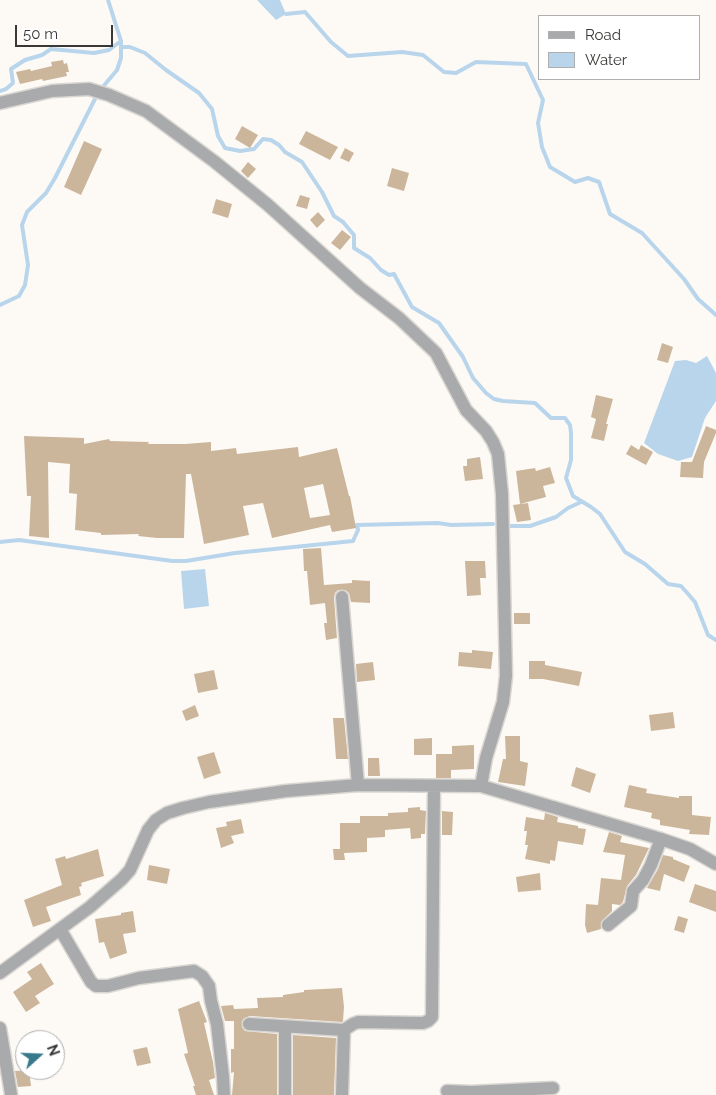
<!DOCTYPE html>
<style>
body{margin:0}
#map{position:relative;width:716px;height:1095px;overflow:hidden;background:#fdfaf6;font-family:Raleway,sans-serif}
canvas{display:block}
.legend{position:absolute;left:538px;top:15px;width:162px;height:65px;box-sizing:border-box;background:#fff;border:1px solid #b0afaf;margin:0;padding:6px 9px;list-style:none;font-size:15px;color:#393836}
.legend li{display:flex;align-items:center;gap:10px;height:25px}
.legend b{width:25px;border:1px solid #b0afaf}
.north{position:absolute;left:15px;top:1030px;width:50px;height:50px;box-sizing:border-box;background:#fff;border:1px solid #b0afaf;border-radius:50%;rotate:70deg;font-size:14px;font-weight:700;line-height:20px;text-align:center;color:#393836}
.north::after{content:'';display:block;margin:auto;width:18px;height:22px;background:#387a8c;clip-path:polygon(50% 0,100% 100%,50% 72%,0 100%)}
.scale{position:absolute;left:15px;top:25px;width:98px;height:22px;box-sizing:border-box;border:2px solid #393836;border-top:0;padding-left:6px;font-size:15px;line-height:18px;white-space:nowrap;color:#393836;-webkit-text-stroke:4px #fff;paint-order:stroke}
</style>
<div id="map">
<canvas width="716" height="1095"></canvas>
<ul class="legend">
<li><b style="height:6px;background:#a9aaac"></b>Road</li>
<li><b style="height:14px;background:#b8d5ec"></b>Water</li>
</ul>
<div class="north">N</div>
<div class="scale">50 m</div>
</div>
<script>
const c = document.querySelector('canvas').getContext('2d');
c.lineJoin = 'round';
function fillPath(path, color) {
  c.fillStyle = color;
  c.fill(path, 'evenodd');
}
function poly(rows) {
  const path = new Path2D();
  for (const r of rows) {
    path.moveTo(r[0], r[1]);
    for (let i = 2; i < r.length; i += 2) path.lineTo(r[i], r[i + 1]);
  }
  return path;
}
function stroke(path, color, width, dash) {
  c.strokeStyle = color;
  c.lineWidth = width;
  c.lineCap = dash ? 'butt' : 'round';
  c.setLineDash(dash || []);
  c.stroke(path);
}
const water = poly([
 [257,0,280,0,286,14,276,20],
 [707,356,716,373,716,401,705,418,692,457,678,461,658,454,644,443,675,361,686,360,696,363],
 [205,569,209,606,184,609,181,571]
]);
const stream = poly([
 [286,14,305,12,331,42,348,56,402,52,423,55,444,72,456,73,476,62,526,64,543,100,538,123,542,147,550,167,575,182,588,178,599,182,610,214,642,233,684,279,698,299,716,315],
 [121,47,130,47,145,53,166,70,199,93,212,109,218,136,225,148,240,151,254,149,263,139,271,140,279,145,285,152,302,162,322,192,334,216,343,222,354,235,354,248,370,258,381,270,389,275,394,274,412,307,439,323,463,357,473,378,486,393,494,399,503,401,535,403,551,418,565,418,570,425,571,433,571,460,566,478,573,496,591,507,600,514,625,552,645,564,668,584,681,586,689,595,695,602,708,635,716,640],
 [101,89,117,70,121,58,121,41,108,0],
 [0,91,6,89,13,83,11,69,25,60,42,55,51,49,94,53,109,50,121,41],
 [0,305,19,296,25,285,28,265,22,225,27,212,46,193,55,178,96,97],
 [505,526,530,526,556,517,568,508,581,502],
 [0,542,19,540,172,561,186,561,235,553,353,541,358,530,357,525,438,523,451,525,493,524]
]);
const building = poly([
 [63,60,64,64,67,63,69,72,66,72,67,76,43,81,42,79,20,84,16,72,30,69,31,71,52,66,51,62],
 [242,126,258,135,250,148,235,139],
 [306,131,338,147,330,160,299,144],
 [84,141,102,149,81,195,64,187],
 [345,148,354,153,349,162,340,158],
 [248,162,256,169,248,178,241,171],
 [392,168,409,173,404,191,387,186],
 [300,195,310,198,307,209,296,206],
 [216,199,232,204,228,218,212,213],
 [318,212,325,220,317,228,310,220],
 [342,230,351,237,340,250,331,243],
 [662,343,673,347,668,363,657,360],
 [596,395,613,399,606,424,608,424,604,441,591,438,596,419,591,417],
 [706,426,716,430,716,433,704,462,703,478,680,477,681,462,692,462],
 [24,436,84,438,84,444,109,439,110,441,149,442,148,444,185,444,211,442,211,451,236,448,237,454,298,447,299,457,337,448,349,496,350,496,356,528,332,532,330,525,272,538,263,503,243,506,249,535,204,544,191,474,186,474,184,538,157,538,138,536,139,534,101,535,101,533,75,530,77,494,69,493,70,464,48,462,49,538,29,536,31,496,27,496],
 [323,484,330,515,310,518,304,488],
 [631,445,639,450,641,445,653,452,646,465,626,454],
 [480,457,483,479,465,481,463,466,467,466,467,459],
 [550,467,555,483,543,486,546,497,520,504,516,471,535,468,536,471],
 [528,503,531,520,517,522,513,505],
 [321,548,324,585,352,583,352,580,370,581,370,603,351,602,349,593,345,590,338,590,335,593,334,598,337,638,326,640,324,623,327,623,325,603,310,605,307,571,304,571,303,549],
 [465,561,485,561,486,578,480,578,481,595,467,596],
 [514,613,530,613,530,624,514,624],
 [472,650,493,652,491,669,458,666,459,652,472,653],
 [529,661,545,661,545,665,582,672,579,686,543,679,529,679],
 [373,662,375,680,357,682,356,664],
 [214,670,218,689,198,693,194,674],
 [195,705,199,716,186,721,182,711],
 [673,712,675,728,651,731,649,715],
 [333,718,344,718,348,759,336,759],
 [505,736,520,736,520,761,528,763,525,786,498,782,503,759,506,759],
 [432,738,432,755,414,755,414,739],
 [474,745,474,769,451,770,451,778,436,778,436,754,452,754,452,746],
 [214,752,221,773,204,779,197,757],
 [368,758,379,758,380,776,368,776],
 [576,767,596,774,590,793,571,786],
 [629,785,647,789,646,793,679,798,679,796,692,796,692,815,711,817,709,835,689,834,690,830,660,825,660,820,651,818,652,813,624,807],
 [420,807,420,810,426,811,425,834,421,834,421,838,411,839,410,828,385,830,385,837,367,838,367,852,344,853,345,860,334,860,333,849,340,849,340,823,360,823,360,816,388,816,388,813,408,812,408,808],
 [442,811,453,812,452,835,442,835],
 [545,813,558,817,557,822,578,826,578,828,586,829,583,845,558,841,555,861,550,860,550,864,525,859,528,845,525,845,527,831,524,831,526,817,544,820],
 [241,819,244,833,231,836,234,843,221,848,216,828,227,826,226,822],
 [609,832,622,836,620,842,649,848,636,875,627,886,623,902,620,905,612,904,612,911,601,922,601,929,587,933,585,925,586,904,598,905,601,878,621,880,625,855,603,852],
 [98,849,104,876,81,883,82,886,79,887,81,895,46,907,51,921,33,927,24,900,62,885,55,859,65,856,66,859],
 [663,855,673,857,673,859,690,866,684,882,664,874,660,891,647,888,658,869],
 [149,865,170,869,167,884,147,880],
 [540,873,541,890,518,892,516,877],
 [695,884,716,891,716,912,689,902],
 [133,911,136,932,123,934,127,953,110,959,104,942,99,943,95,919,121,915,121,913],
 [678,916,688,919,684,933,674,930],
 [41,963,54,984,35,996,40,1003,26,1012,13,992,32,979,27,972],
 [342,988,344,1007,343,1021,342,1022,250,1016,243,1019,242,1027,245,1031,277,1034,277,1095,232,1095,234,1072,231,1073,231,1049,234,1049,234,1021,225,1021,221,1006,233,1005,234,1009,258,1008,257,998,283,997,283,995,304,992,304,990],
 [199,1001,207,1022,204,1023,213,1062,215,1078,209,1080,214,1095,196,1095,193,1086,195,1086,184,1054,188,1053,178,1009],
 [293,1035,336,1038,334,1095,293,1095],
 [147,1047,151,1063,137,1066,133,1050],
 [29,1070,31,1086,18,1087,15,1071]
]);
const minor = poly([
 [0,103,52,91,89,89,109,95,146,111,215,162,268,205,360,288,399,318,436,353,466,410,486,431,493,442,498,454,502,494,506,676,503,702,486,758,481,786],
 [342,597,358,785],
 [608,925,631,906,633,891,643,880,651,865,661,839],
 [60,929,91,982,96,986,108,986,139,978,194,971,202,976,209,986,211,1001,217,1024,223,1077,224,1095],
 [0,973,90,907,122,879,130,870,148,830,156,820,167,813,183,808,209,802,286,791,358,785,481,786,661,839,690,849,716,864],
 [249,1024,344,1030,342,1095],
 [0,1028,11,1094],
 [344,1030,353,1024,358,1022,423,1023,428,1021,432,1017,434,786],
 [447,1091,471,1092,553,1088],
 [285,1095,285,1028]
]);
fillPath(water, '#b8d5ec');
stroke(stream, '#b8d5ec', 4);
fillPath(building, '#ccb69b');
stroke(minor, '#dad7d3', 15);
stroke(minor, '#a9aaac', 12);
</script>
